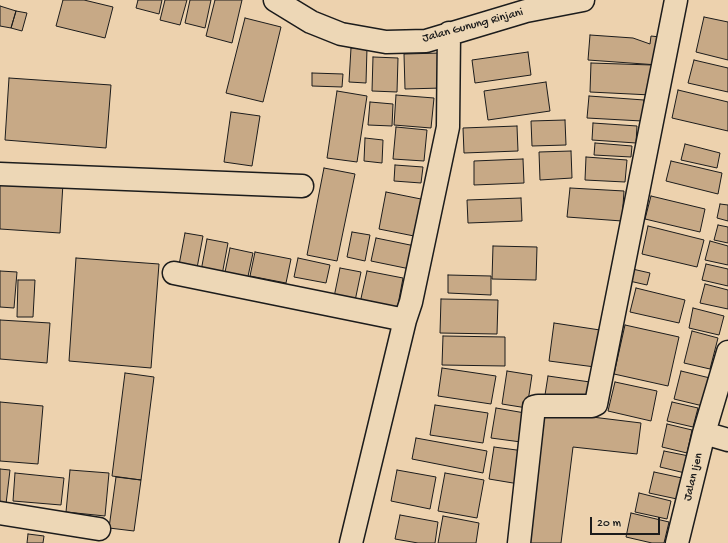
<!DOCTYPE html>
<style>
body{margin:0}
#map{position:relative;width:728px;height:543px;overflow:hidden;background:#edd2ae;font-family:"Gochi Hand",sans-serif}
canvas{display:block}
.scale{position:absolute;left:590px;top:517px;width:70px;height:18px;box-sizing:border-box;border:2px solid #1c1c1c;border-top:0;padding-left:5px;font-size:12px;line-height:14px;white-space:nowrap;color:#1c1c1c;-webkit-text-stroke:3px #edd7b6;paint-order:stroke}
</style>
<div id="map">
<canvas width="728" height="543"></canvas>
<div class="scale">20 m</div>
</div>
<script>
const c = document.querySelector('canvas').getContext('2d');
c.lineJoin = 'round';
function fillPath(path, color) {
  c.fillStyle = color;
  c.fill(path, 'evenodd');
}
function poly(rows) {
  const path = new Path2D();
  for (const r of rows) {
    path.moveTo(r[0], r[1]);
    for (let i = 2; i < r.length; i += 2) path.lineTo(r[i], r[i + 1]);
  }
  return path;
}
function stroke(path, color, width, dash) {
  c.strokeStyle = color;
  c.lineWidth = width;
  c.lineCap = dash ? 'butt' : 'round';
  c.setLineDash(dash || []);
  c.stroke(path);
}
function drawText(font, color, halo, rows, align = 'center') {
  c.font = font + ' "Gochi Hand",sans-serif';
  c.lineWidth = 3;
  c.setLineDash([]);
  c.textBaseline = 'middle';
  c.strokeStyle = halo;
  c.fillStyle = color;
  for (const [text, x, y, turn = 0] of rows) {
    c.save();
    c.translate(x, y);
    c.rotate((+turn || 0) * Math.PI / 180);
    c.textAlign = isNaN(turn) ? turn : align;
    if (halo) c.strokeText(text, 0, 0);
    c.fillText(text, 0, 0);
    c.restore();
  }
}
const building = poly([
 [63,0,84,0,113,7,105,38,56,26,63,0],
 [138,0,162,0,159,14,136,8,138,0],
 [165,0,187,0,180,25,160,20,165,0],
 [190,0,211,0,205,28,185,23,190,0],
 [215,0,242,0,232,43,206,36,215,0],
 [0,6,16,11,11,28,0,26,0,6],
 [16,11,27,13,22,31,11,28,16,11],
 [704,17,728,22,728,60,696,52,704,17],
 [245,18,281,27,263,102,226,93,245,18],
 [590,35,633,38,650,44,651,36,660,37,658,65,588,60,590,35],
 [351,48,367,48,366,83,349,82,351,48],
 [528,52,531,75,475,83,472,60,528,52],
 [441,53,442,88,405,89,404,54,441,53],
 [373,57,398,58,397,92,372,91,373,57],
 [694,60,728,68,728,92,688,83,694,60],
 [591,63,652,65,651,95,590,92,591,63],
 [312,73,343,74,342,87,312,86,312,73],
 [9,78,111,85,106,148,5,140,9,78],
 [546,82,550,111,488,120,484,91,546,82],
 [678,90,728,102,728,131,672,118,678,90],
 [337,91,367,96,357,162,327,158,337,91],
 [396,95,434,98,431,128,394,125,396,95],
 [589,96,644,100,642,121,587,118,589,96],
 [370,102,393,104,392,126,368,125,370,102],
 [231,112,260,116,252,166,224,162,231,112],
 [565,120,566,145,532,146,531,121,565,120],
 [593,123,637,126,636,143,592,140,593,123],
 [517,126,518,151,464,153,463,128,517,126],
 [396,127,427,130,424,161,393,159,396,127],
 [365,138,383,140,382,163,364,161,365,138],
 [595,143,632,146,631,157,594,155,595,143],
 [685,144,720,153,717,168,681,160,685,144],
 [571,151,572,178,540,180,539,152,571,151],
 [586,157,627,160,625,182,585,180,586,157],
 [523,159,524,183,474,185,474,161,523,159],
 [671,161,722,173,718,194,666,181,671,161],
 [395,165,423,167,421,183,394,181,395,165],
 [324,168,355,174,337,261,307,255,324,168],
 [0,178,63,183,60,233,0,229,0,178],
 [570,188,624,191,622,221,567,217,570,188],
 [386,192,421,199,414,236,379,229,386,192],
 [651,196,705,209,700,232,645,219,651,196],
 [521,198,522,221,468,223,467,200,521,198],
 [720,204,728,205,728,221,717,218,720,204],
 [718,225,728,227,728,243,714,240,718,225],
 [648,226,704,240,697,267,642,254,648,226],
 [352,232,370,235,365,261,347,257,352,232],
 [185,233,203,236,197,268,179,265,185,233],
 [376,238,415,246,410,269,371,261,376,238],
 [207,239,228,243,222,275,201,271,207,239],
 [710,241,728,246,728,265,705,260,710,241],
 [493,246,537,247,536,280,492,279,493,246],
 [230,248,253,253,247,281,224,277,230,248],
 [255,252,291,259,286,283,250,276,255,252],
 [76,258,159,264,151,368,69,361,76,258],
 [298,258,330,265,326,283,294,277,298,258],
 [706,264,728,269,728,286,702,280,706,264],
 [340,268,361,272,355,301,334,297,340,268],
 [628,268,650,273,647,285,625,280,628,268],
 [0,271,17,272,14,308,0,307,0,271],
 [367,271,403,278,397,310,360,303,367,271],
 [448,275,491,276,491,295,448,293,448,275],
 [18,280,35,280,33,317,17,317,18,280],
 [705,284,728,290,728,309,700,303,705,284],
 [636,288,685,300,679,323,630,312,636,288],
 [441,299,498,300,497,334,440,333,441,299],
 [693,308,724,316,719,335,689,328,693,308],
 [0,320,50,323,47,363,0,359,0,320],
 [554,323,600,330,595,367,549,361,554,323],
 [625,325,679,337,668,386,614,374,625,325],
 [692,331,718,338,710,369,684,363,692,331],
 [443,336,505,337,505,366,442,365,443,336],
 [442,368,496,376,491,404,438,396,442,368],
 [507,371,532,375,527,408,502,404,507,371],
 [681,371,710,378,703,406,674,399,681,371],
 [125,373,154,377,141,480,112,476,125,373],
 [548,376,590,382,587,401,545,395,548,376],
 [615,382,657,391,651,421,608,411,615,382],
 [0,402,43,406,38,464,0,461,0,402],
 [672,402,698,408,693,427,667,421,672,402],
 [435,405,488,413,483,443,430,435,435,405],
 [496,408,525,413,521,442,491,438,496,408],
 [543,411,641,423,637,454,573,447,561,543,527,543,543,411],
 [667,424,692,430,687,453,662,447,667,424],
 [416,438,487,451,483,473,412,459,416,438],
 [494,447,524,451,519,484,489,479,494,447],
 [664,451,689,456,685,473,660,467,664,451],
 [0,469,10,470,6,504,0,503,0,469],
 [70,470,109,473,105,516,66,512,70,470],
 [397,470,436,477,430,509,391,501,397,470],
 [654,472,682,478,677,499,649,493,654,472],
 [15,473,64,478,61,505,13,501,15,473],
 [445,473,484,480,477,518,438,511,445,473],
 [116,477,141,480,134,531,109,528,116,477],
 [639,493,671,501,667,519,635,512,639,493],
 [631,513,669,522,664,543,652,543,626,537,631,513],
 [400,515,438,522,435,543,418,543,395,539,400,515],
 [443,516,479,523,476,543,438,543,443,516],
 [28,534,44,536,43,543,27,543,28,534]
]);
const minor = poly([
 [275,0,311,22,341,34,386,42,426,41,526,11,583,0],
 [0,174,302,186],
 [174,273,405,320],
 [704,433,728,440],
 [0,513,99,529],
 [351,543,405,320,411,302,448,127,449,33],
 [519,543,534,407,538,406,592,406,596,404,676,0],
 [677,543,704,433,728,352]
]);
const streetNames = [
 ["Jalan Gunung Rinjani",473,26,-15],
 ["Jalan Ijen",694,477,-76]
];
fillPath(building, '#c7a986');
stroke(building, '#1c1c1c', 1);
stroke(minor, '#1c1c1c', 25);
stroke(minor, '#edd7b6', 22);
drawText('12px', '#1c1c1c', '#edd7b6', streetNames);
</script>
